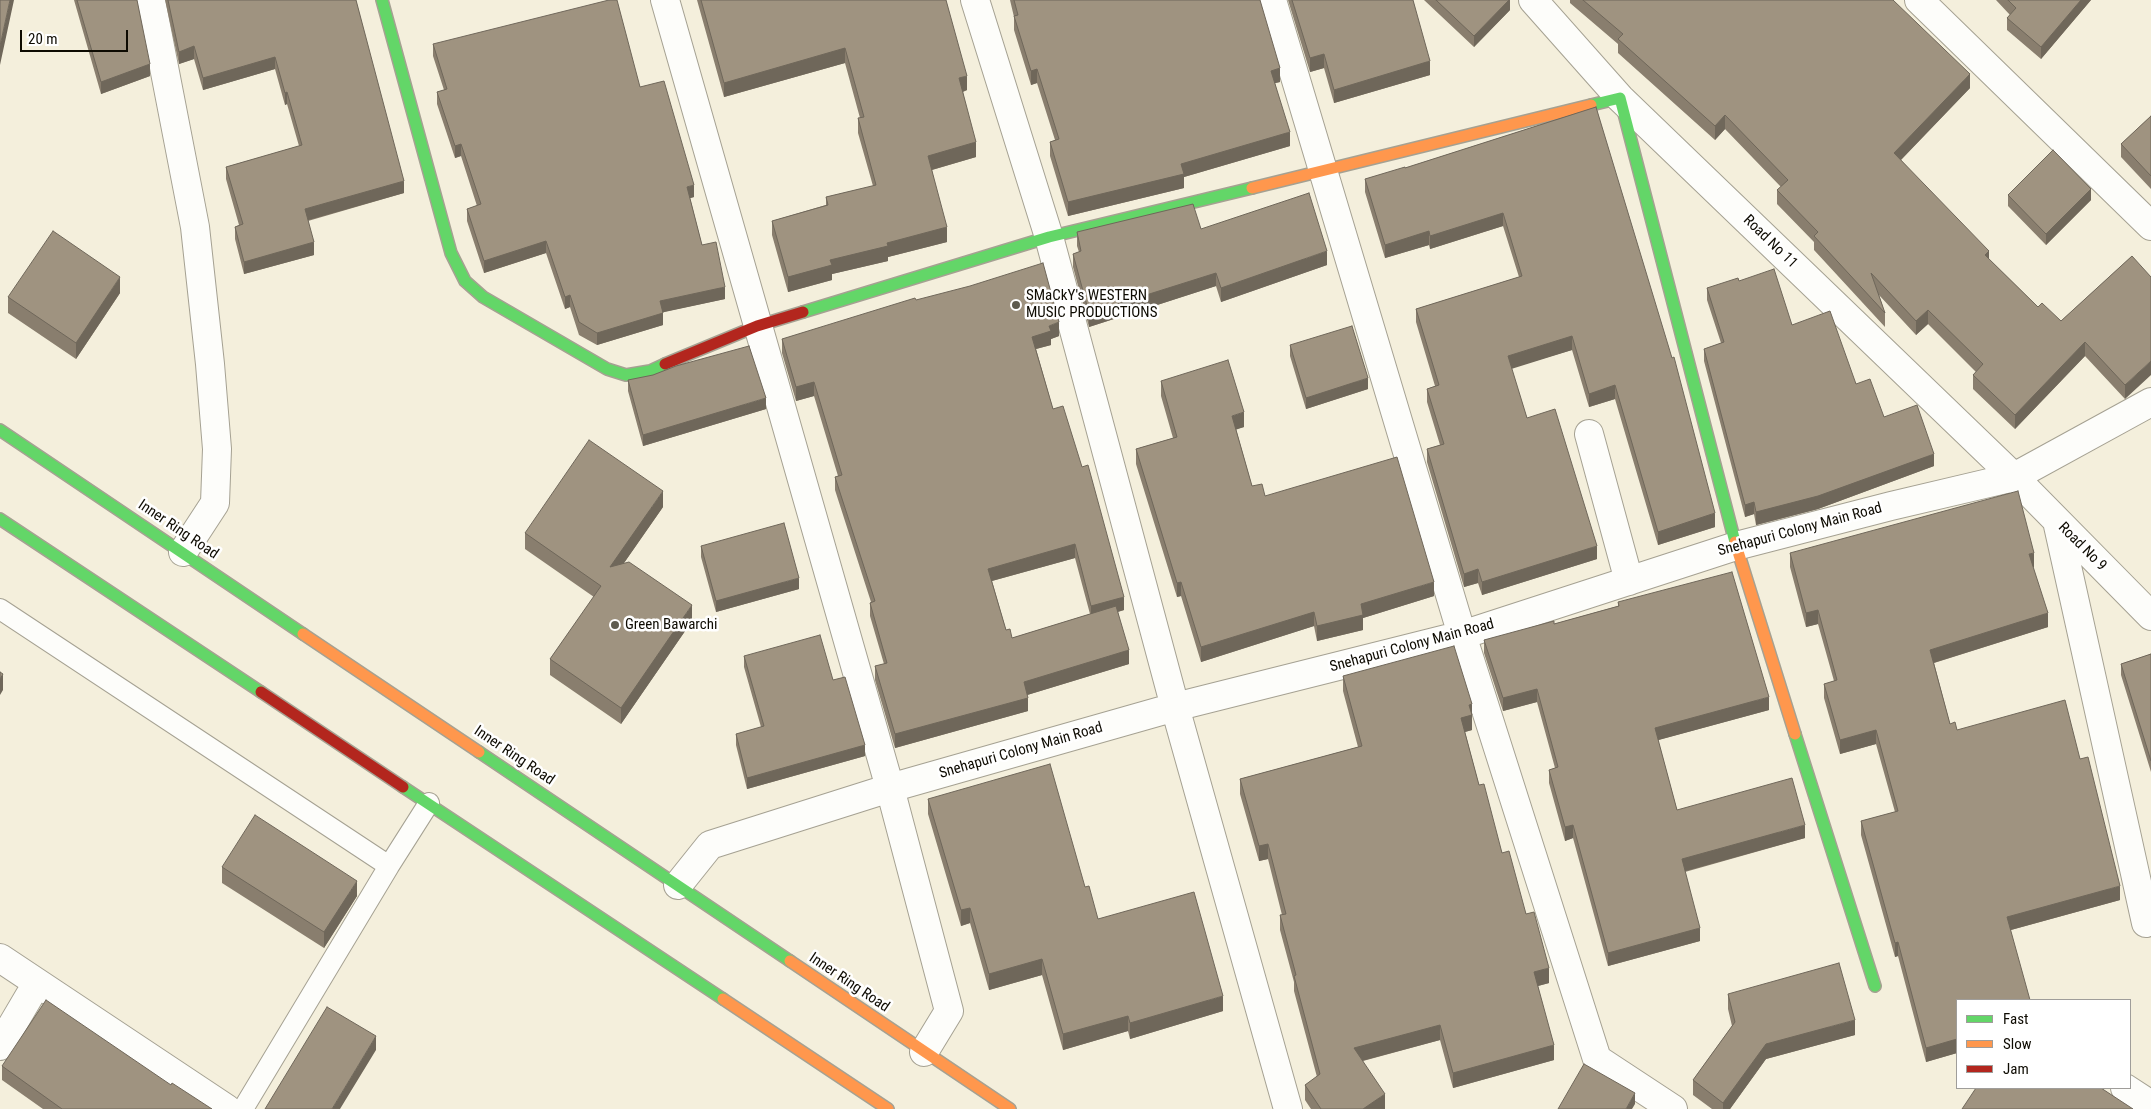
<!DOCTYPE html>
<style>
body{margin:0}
#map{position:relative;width:2151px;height:1109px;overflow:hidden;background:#f4efdc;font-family:"Roboto Condensed",sans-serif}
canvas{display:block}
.legend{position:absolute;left:1956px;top:999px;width:175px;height:90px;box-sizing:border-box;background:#fff;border:1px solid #9f9d9a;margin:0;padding:6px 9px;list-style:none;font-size:15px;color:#0e0b02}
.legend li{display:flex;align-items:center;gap:10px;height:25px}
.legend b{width:25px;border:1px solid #9f9d9a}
.scale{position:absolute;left:20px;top:30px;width:108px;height:22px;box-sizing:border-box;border:2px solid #0e0b02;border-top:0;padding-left:6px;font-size:15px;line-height:18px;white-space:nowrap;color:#0e0b02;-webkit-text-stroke:4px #fff;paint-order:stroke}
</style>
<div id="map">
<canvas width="2151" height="1109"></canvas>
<ul class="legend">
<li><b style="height:6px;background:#63d668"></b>Fast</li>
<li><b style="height:6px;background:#ff974d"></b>Slow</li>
<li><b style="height:6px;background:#b3261e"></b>Jam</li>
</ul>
<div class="scale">20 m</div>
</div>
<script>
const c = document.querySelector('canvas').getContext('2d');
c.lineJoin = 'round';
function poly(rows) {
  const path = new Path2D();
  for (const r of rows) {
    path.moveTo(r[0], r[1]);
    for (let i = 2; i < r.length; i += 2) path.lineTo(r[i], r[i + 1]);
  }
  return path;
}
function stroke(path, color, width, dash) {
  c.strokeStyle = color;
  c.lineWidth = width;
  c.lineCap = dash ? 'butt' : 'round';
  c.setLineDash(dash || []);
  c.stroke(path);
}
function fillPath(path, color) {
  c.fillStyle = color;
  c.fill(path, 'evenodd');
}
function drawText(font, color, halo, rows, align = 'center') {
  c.font = font + ' "Roboto Condensed",sans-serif';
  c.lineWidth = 5;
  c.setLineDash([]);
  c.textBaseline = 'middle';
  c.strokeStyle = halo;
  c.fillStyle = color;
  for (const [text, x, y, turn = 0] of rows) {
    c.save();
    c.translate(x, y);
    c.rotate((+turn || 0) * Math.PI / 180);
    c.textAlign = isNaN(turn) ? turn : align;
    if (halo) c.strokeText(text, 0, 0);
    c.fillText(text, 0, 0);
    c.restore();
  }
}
const lane = poly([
 [0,609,389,866],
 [243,1109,389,866,429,803]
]);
const street = poly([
 [151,0,195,227,210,364,217,449,215,503,183,552],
 [665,0,890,788,949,1011,924,1052],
 [975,0,1049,237,1175,707,1288,1109],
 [1272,0,1462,635,1597,1059,1673,1109],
 [1533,0,1620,98,2014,477,2151,616],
 [1919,0,2151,226],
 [1589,434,1629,581],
 [2057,521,2146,923],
 [678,885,710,845,890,788,1175,707,1462,635,1736,546,1891,506,2014,477,2151,402],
 [0,958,227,1109],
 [0,1046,37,983],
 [2125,1088,2151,1105]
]);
const fast = poly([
 [382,0,451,253,465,281,483,297,607,369,626,375,650,371,665,364],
 [1591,105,1620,98,1735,542],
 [803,312,1049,237,1252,188],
 [0,430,303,634],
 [0,519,261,692],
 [1795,734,1875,986],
 [479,752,790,961],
 [403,787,723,999]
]);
const slow = poly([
 [1252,188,1591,105],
 [1735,542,1795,734],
 [303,634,479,752],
 [790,961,1010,1109],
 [723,999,888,1109]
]);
const jam = poly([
 [665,364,757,326,803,312],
 [261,692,403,787]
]);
const wall = poly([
 [74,0,137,0,150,76,101,94],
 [165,0,356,0,404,193,308,221,314,255,244,274,235,239,235,227,239,225,226,179,226,167,299,146,287,104,285,105,275,69,203,90,194,59,179,64],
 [697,0,946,0,967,90,963,92,976,157,932,170,947,242,888,257,888,261,832,274,832,280,788,292,772,235,772,221,826,205,826,197,873,186,858,133,858,118,860,118,845,63,724,97],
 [1010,0,1260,0,1280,82,1275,83,1290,146,1184,177,1184,188,1068,216,1050,156,1050,142,1055,140,1037,83,1031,85,1014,30,1014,17],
 [1288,0,1413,0,1430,75,1334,103,1324,68,1310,72],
 [1424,0,1510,0,1510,10,1474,47],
 [1570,0,1893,0,1970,88,1901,160,1989,259,2038,307,2061,321,2132,256,2125,399,2085,356,2015,429,1973,389,1973,375,1976,372,1928,324,1916,335,1879,295,1885,313,1885,327,1814,250,1814,242,1777,204,1777,190,1781,187,1725,129,1715,140,1618,53,1618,44,1570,3],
 [1996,0,2091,0,2041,59,2007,30,2007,18,2010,15],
 [433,44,640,87,694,197,690,198,702,245,725,299,663,312,663,325,597,345,579,335,570,307,565,309,546,253,484,273,467,221,467,209,477,206,461,156,455,158,437,104,437,92,444,90,433,56],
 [1596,107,1715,527,1658,545,1615,399,1589,407,1572,350,1511,368,1527,418,1597,559,1482,595,1478,583,1464,587,1427,462,1427,449,1440,445,1427,402,1427,389,1435,386,1416,322,1416,309,1519,277,1503,226,1430,249,1429,245,1385,258,1365,192,1365,179,1405,168],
 [2151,116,2151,189,2121,157,2121,144],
 [2008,195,2091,200,2046,245,2008,206],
 [1201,229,1327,265,1221,302,1216,286,1089,327,1073,267,1073,254,1079,252,1077,246,1077,232],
 [1739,281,1792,325,1856,384,1884,417,1934,466,1818,509,1756,525,1754,514,1745,517,1704,361,1704,349,1721,343,1707,300,1707,288],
 [120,293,76,359,8,313,8,297],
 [916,300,1059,336,1051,339,1051,345,1036,349,1053,409,1124,610,1118,612,1129,664,1027,695,1028,711,895,748,875,680,875,666,884,664,870,616,870,603,871,602,835,490,835,477,838,476,814,396,796,401,782,353,782,339],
 [1075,558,1090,614,1012,638,1006,630,992,581],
 [1290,345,1368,389,1306,409,1290,356],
 [628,380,766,409,643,446,628,391],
 [1161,381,1244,427,1236,429,1252,486,1265,496,1434,596,1363,618,1363,630,1317,641,1314,626,1201,662,1181,596,1177,597,1136,464,1136,449,1173,438,1161,396],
 [663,507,624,563,692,621,621,724,550,675,550,659,594,597,525,549,525,533],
 [701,546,799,589,716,612,701,557],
 [1790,553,2034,567,2033,567,2048,627,1934,663,1950,724,1957,730,2120,900,2011,930,1957,1000,1957,1053,1926,1062,1898,956,1895,957,1861,835,1861,821,1895,812,1876,744,1840,754,1824,698,1824,684,1834,681,1818,624,1806,627,1790,567],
 [1618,602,1769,710,1658,740,1677,810,1805,838,1685,872,1700,941,1608,966,1573,838,1565,841,1549,783,1549,770,1555,768,1537,702,1503,711,1484,653,1484,640,1554,624,1618,606],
 [2151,654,2151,772,2121,675,2121,664],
 [744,656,833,680,865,756,747,789,736,745,736,734,761,727,744,667],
 [1343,676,1472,719,1472,730,1465,732,1479,785,1502,853,1526,914,1549,983,1538,986,1554,1060,1453,1088,1440,1040,1363,1061,1385,1109,1311,1109,1305,1100,1305,1085,1317,1077,1294,991,1294,982,1280,930,1280,915,1282,915,1268,859,1259,861,1240,794,1240,779,1358,747,1343,691],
 [928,799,1085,887,1098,919,1223,1011,1130,1039,1128,1031,1063,1050,1042,975,989,990,970,923,961,926,928,814],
 [222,867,357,896,324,948,222,883],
 [1728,994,1855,1035,1766,1059,1730,1109,1712,1109,1693,1095,1693,1080,1732,1026,1728,1009],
 [2,1066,212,1109,43,1109,2,1080]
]);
const shadedWall = poly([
 [10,0,14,0,0,65,0,46],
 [1509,0,1510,0,1510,10,1474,47,1474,36],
 [2081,0,2091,0,2041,59,2041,47],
 [194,46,194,59,179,64,179,52],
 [845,48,845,63,724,97,724,83],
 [1324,54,1324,68,1310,72,1310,58],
 [275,57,275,69,203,90,203,78],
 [1430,61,1430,75,1334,103,1334,90],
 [150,64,150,76,101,94,101,82],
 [1280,68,1280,82,1271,84,1271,71],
 [1037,69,1037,83,1031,85,1031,71],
 [1970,74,1970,88,1894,167,1894,153],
 [967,76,967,90,959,93,959,78],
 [287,92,287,104,285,105,285,93],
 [1725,115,1725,129,1715,140,1715,126],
 [1290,132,1290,146,1184,177,1184,188,1068,216,1068,202,1181,164],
 [976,142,976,157,928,171,928,156],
 [461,144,461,156,455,158,455,146],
 [404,181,404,193,305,221,305,209],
 [694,185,694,197,687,199,687,187],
 [2091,189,2091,200,2046,245,2046,234],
 [1503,213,1503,226,1430,249,1430,236],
 [947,227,947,242,888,257,888,261,832,274,832,280,788,292,788,277,830,260,887,243],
 [1429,231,1429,245,1385,258,1385,245],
 [546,241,546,253,484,273,484,261],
 [314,242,314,255,244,274,244,262],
 [1327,251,1327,265,1221,302,1221,288],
 [1989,251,1989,265,1985,255],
 [1216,273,1216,286,1089,327,1089,313],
 [120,277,120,293,76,359,76,343],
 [725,287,725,299,660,313,660,301],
 [570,295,570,307,565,309,565,297],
 [1928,310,1928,324,1916,335,1916,321],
 [663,313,663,325,597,345,597,333],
 [1059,322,1059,336,1051,339,1051,345,1032,350,1032,337,1049,326],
 [1572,336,1572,350,1508,370,1508,356],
 [2085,342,2085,356,2015,429,2015,415],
 [2151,361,2151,375,2125,399,2125,385],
 [1368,378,1368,389,1306,409,1306,398],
 [814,382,814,396,796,401,796,387],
 [1615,385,1615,399,1589,407,1589,394],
 [766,398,766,409,643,446,643,435],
 [1244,412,1244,427,1232,431,1232,416],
 [1934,454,1934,466,1818,509,1756,525,1756,512],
 [663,491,663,507,610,583,610,567],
 [1754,502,1754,514,1745,517,1745,505],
 [1715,513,1715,527,1658,545,1658,532],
 [1075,544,1075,558,988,582,988,569],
 [1597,546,1597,559,1482,595,1482,582],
 [2034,553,2034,567,2029,568,2029,554],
 [1478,569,1478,583,1464,587,1464,574],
 [799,578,799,589,716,612,716,601],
 [1181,582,1181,596,1177,597,1177,583],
 [1434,582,1434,596,1363,618,1363,630,1317,641,1317,626,1361,604],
 [1124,597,1124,610,1091,619,1091,606],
 [692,605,692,621,621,724,621,708],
 [1818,610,1818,624,1806,627,1806,613],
 [1314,612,1314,626,1201,662,1201,647],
 [2048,613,2048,627,1930,664,1930,650],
 [1129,650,1129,664,1024,696,1024,682],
 [3,674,3,690,0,695,0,679],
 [1537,689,1537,702,1503,711,1503,698],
 [1769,697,1769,710,1655,741,1655,728],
 [1028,698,1028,711,895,748,895,734],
 [1472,704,1472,730,1461,733,1461,718,1469,705],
 [1876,730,1876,744,1840,754,1840,740],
 [865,745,865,756,747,789,747,778],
 [1573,825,1573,838,1565,841,1565,827],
 [1805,825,1805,838,1682,872,1682,859],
 [1268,844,1268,859,1259,861,1259,846],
 [357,881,357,896,324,948,324,932],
 [2120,886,2120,900,2007,931,2007,917],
 [970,908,970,923,961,926,961,910],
 [1700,928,1700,941,1608,966,1608,953],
 [1898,942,1898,956,1895,957,1895,943],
 [1042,959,1042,975,989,990,989,974],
 [1549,968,1549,983,1534,987,1534,972],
 [1223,996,1223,1011,1130,1039,1130,1023],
 [1128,1016,1128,1031,1063,1050,1063,1034],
 [1855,1020,1855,1035,1766,1059,1730,1109,1723,1109,1723,1103,1766,1044],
 [1440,1025,1440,1040,1354,1063,1354,1048],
 [376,1036,376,1050,340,1109,332,1109],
 [1957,1039,1957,1053,1926,1062,1926,1048],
 [1554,1045,1554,1060,1453,1088,1453,1073],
 [1635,1093,1635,1104,1632,1109,1626,1109],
 [1385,1094,1385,1109,1363,1109]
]);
const building = poly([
 [0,0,10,0,0,46,0,0],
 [77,0,137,0,150,64,101,82,77,0],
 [168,0,356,0,404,181,305,209,314,242,244,262,235,227,243,224,226,167,302,145,287,92,285,93,275,57,203,78,194,46,179,52,168,0],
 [609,0,617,0,640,87,664,81,694,185,687,187,702,245,716,242,725,287,660,301,663,313,597,333,579,322,570,295,565,297,546,241,484,261,467,209,481,204,461,144,455,146,437,92,447,89,433,44,609,0],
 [701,0,946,0,967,76,959,78,976,142,928,156,947,227,887,243,888,246,830,260,832,265,788,277,772,221,828,205,826,197,876,185,858,118,864,117,845,48,724,83,701,0],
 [1014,0,1260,0,1280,68,1271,71,1290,132,1181,164,1184,174,1068,202,1050,142,1059,139,1037,69,1031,71,1014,16,1018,15,1014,0],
 [1292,0,1413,0,1430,61,1334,90,1324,54,1310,58,1292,0],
 [1436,0,1509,0,1474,36,1436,0],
 [1583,0,1893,0,1970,74,1894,153,1989,251,1985,255,2038,307,2042,303,2061,321,2132,256,2151,277,2151,361,2125,385,2085,342,2015,415,1973,375,1983,364,1928,310,1916,321,1871,273,1885,313,1814,236,1818,232,1777,190,1788,180,1725,115,1715,126,1618,39,1623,34,1583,0],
 [2008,0,2081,0,2041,47,2007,18,2016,8,2008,0],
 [1596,107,1672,358,1674,357,1715,513,1658,532,1615,385,1589,394,1572,336,1508,356,1527,418,1555,409,1597,546,1482,582,1478,569,1464,574,1427,449,1444,444,1427,389,1439,385,1416,309,1522,276,1503,213,1430,236,1429,231,1385,245,1365,179,1405,167,1405,168,1596,107],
 [2151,116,2151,176,2121,144,2151,116],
 [2053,150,2091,189,2046,234,2008,195,2053,150],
 [1309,193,1327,251,1221,288,1216,273,1089,313,1073,254,1081,251,1077,232,1193,204,1201,229,1309,193],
 [53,231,120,277,76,343,8,297,53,231],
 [1043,263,1059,322,1049,326,1051,331,1032,337,1053,409,1063,406,1082,467,1088,465,1124,597,1091,606,1075,544,988,569,1006,630,1010,629,1012,638,1116,606,1129,650,1024,682,1028,698,895,734,875,666,887,663,870,603,875,601,835,477,842,475,814,382,796,387,782,339,915,298,916,300,970,286,1043,263],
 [1774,269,1792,325,1830,311,1856,384,1870,379,1884,417,1917,405,1934,454,1818,496,1756,512,1754,502,1745,505,1704,349,1724,342,1707,288,1738,278,1739,281,1774,269],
 [1352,326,1368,378,1306,398,1290,345,1352,326],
 [749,346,766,398,643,435,628,380,653,375,676,366,749,346],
 [1228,360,1244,412,1232,416,1252,486,1262,484,1265,496,1397,457,1434,582,1361,604,1363,615,1317,626,1314,612,1201,647,1181,582,1177,583,1136,449,1177,437,1161,381,1228,360],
 [589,440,663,491,610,567,629,562,692,605,621,708,550,659,601,586,525,533,589,440],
 [2018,491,2034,553,2029,554,2048,613,1930,650,1950,724,1955,722,1957,730,2065,700,2080,759,2088,757,2120,886,2007,917,2030,1000,1957,1000,1957,1039,1926,1048,1898,942,1895,943,1861,821,1898,811,1876,730,1840,740,1824,684,1837,680,1818,610,1806,613,1790,553,2018,491],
 [784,523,799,578,716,601,701,546,784,523],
 [1732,572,1769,697,1655,728,1677,810,1792,778,1805,825,1682,859,1700,928,1608,953,1573,825,1565,827,1549,770,1558,767,1537,689,1503,698,1484,640,1554,621,1554,624,1619,606,1618,602,1732,572],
 [820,635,833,680,845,677,865,745,747,778,736,734,764,726,744,656,820,635],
 [1454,646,1472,704,1469,705,1472,715,1461,718,1479,785,1484,784,1502,853,1509,851,1526,914,1534,912,1549,968,1534,972,1554,1045,1453,1073,1440,1025,1354,1048,1385,1094,1363,1109,1321,1109,1305,1085,1320,1074,1294,976,1296,975,1280,915,1286,914,1268,844,1259,846,1240,779,1362,746,1343,676,1454,646],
 [2151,654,2151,761,2121,664,2151,654],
 [0,672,3,674,0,679,0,672],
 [1050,764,1085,887,1089,886,1098,919,1194,892,1223,996,1130,1023,1128,1016,1063,1034,1042,959,989,974,970,908,961,910,928,799,1050,764],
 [255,815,357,881,324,932,222,867,255,815],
 [1839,963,1855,1020,1766,1044,1723,1103,1693,1080,1735,1022,1728,994,1839,963],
 [46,1000,171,1085,172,1083,212,1109,62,1109,2,1066,46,1000],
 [327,1007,376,1036,332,1109,265,1109,327,1007],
 [1584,1064,1635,1093,1626,1109,1558,1109,1584,1064],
 [1976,1088,2101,1088,2133,1109,1962,1109,1976,1088]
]);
const markers = [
 [1016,305,5,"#5e5b4e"],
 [615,625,5,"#5e5b4e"]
];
const streetNames = [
 ["Road No 11",1770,242,44],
 ["Inner Ring Road",178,530,34],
 ["Snehapuri Colony Main Road",1800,530,-15],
 ["Road No 9",2082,547,45],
 ["Snehapuri Colony Main Road",1412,646,-15],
 ["Snehapuri Colony Main Road",1021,751,-16],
 ["Inner Ring Road",514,756,34],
 ["Inner Ring Road",849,983,34]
];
const poiNames = [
 ["SMaCkY's WESTERN",1026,296],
 ["MUSIC PRODUCTIONS",1026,313],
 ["Green Bawarchi",625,625]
];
stroke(lane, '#a5a192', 22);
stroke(street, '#a5a192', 30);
stroke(fast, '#a5a192', 14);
stroke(slow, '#a5a192', 14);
stroke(jam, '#a5a192', 14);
stroke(lane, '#fdfdfa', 20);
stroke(street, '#fdfdfa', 28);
stroke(fast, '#63d668', 11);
stroke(slow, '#ff974d', 11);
stroke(jam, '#b3261e', 11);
fillPath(wall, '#897e6e');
fillPath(shadedWall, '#6f675a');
fillPath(building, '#9f9380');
stroke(building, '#6f675a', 1);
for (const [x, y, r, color] of markers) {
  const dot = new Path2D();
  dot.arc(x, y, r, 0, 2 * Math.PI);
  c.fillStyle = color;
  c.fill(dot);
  stroke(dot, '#fff', 2);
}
drawText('15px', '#0e0b02', '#fff', streetNames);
drawText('15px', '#0e0b02', '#fff', poiNames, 'left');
</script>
